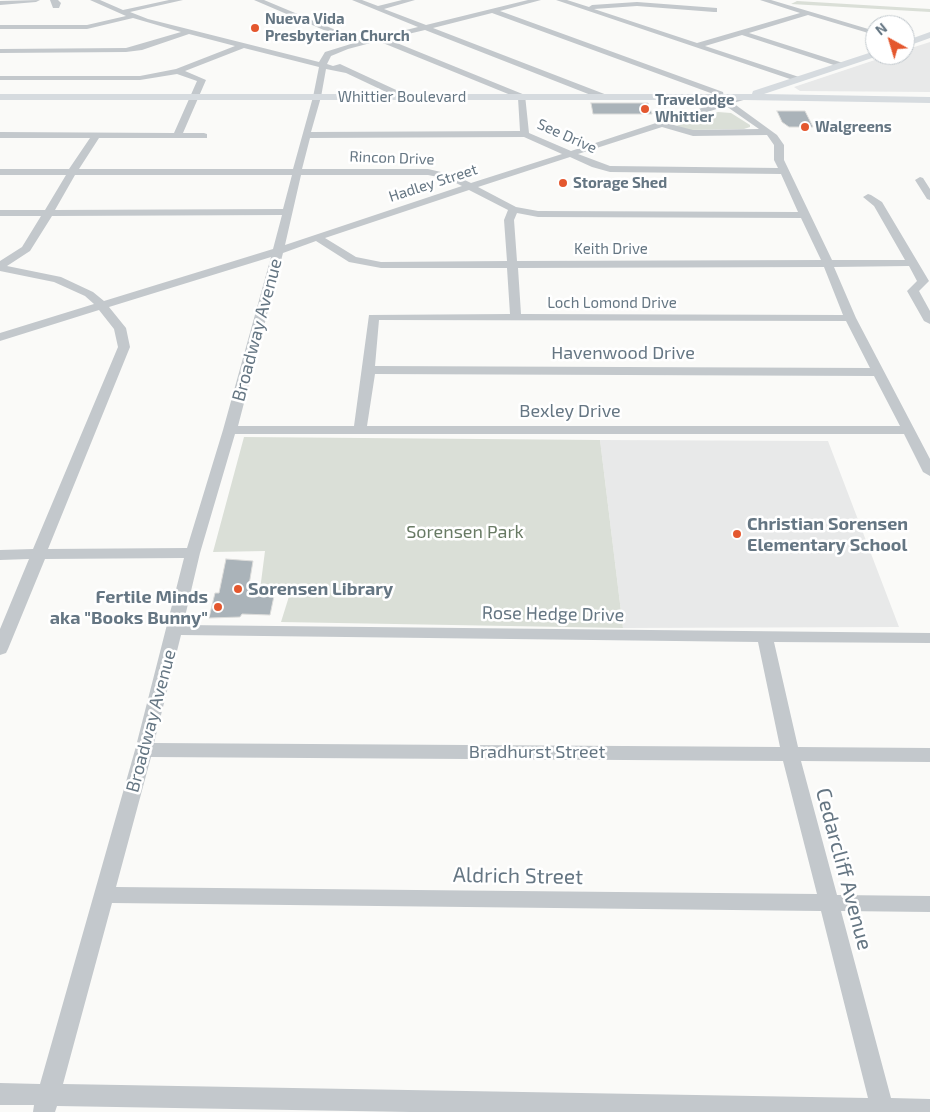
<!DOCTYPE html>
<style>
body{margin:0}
#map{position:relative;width:930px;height:1112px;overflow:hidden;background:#fafaf8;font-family:"Exo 2",sans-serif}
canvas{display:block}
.north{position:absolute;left:865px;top:15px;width:50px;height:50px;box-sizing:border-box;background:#fff;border:1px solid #c1c8cd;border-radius:50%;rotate:321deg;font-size:14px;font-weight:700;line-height:20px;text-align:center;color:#657683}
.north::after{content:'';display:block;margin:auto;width:18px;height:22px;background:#e4572e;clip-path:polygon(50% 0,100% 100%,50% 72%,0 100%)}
</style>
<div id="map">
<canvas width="930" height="1112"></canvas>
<div class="north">N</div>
</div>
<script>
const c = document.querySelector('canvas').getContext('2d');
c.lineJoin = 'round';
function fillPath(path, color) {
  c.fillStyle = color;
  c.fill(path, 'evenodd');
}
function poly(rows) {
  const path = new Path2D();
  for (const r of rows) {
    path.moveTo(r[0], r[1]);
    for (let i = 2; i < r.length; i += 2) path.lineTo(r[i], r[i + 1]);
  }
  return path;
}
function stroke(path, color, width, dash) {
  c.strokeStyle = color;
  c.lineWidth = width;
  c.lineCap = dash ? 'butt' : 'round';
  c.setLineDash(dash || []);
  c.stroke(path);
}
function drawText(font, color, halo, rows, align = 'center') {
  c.font = font + ' "Exo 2",sans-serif';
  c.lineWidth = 5;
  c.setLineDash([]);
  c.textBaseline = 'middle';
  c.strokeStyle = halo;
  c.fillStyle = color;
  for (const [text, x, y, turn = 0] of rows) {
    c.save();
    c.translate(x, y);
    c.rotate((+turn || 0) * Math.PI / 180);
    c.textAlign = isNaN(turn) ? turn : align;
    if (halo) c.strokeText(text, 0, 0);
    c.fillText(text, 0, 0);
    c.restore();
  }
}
const built = poly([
 [930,42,930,92,800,91,794,87,890,55,905,55,905,50],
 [600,440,828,441,899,627,623,628]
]);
const green = poly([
 [797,1,930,9,930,12,791,4],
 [718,112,731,113,750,125,750,127,744,129,690,130,676,126],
 [244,437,600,440,623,628,281,622,291,590,260,590,265,551,213,552]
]);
const building = poly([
 [591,103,648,103,652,114,593,114,591,103],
 [777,111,805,111,813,127,789,127,782,122,777,111],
 [226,559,253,561,249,585,258,585,256,596,274,596,270,615,242,614,240,617,209,618,215,593,219,593,226,559]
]);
const minor = poly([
 [40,0,36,2,0,5,0,1,40,0],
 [50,0,58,0,61,3,59,8,53,8,50,0],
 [90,0,100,0,123,10,169,0,183,0,130,12,148,19,319,62,325,52,354,43,254,0,264,0,362,41,418,27,352,0,362,0,378,6,402,0,415,0,384,9,426,25,528,0,541,0,500,11,723,92,724,97,717,99,716,95,492,13,433,28,607,95,607,99,601,99,425,30,387,39,525,95,529,133,571,151,741,95,747,95,747,99,733,103,777,135,784,145,784,160,832,260,905,260,874,206,863,197,868,194,871,195,882,202,929,281,919,291,930,311,930,324,924,321,907,291,917,281,909,266,834,267,856,318,930,459,930,476,923,472,904,434,235,434,200,553,183,625,930,633,930,643,774,642,798,747,930,748,930,762,801,761,837,895,930,896,930,912,841,911,891,1098,930,1099,930,1112,410,1112,57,1106,55,1112,33,1112,34,1105,0,1105,0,1083,40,1084,135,750,184,558,45,559,8,649,6,653,0,655,0,629,29,559,0,560,0,550,33,549,118,347,114,329,99,310,0,341,0,333,94,304,85,296,54,282,0,271,0,261,22,247,41,216,0,216,0,210,45,210,66,175,0,175,0,169,69,169,90,138,0,138,0,132,174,133,197,81,177,74,140,80,0,80,0,76,140,76,176,69,235,46,189,34,142,50,126,52,0,53,0,49,126,48,181,32,133,18,87,29,0,29,0,25,87,25,126,16,90,0],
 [378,41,518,98,520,131,311,132,321,97,326,69,346,73,401,99,407,99,407,95,340,64,333,66,327,64,331,56,348,49,378,41],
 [244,48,319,67,313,97,293,169,79,169,99,138,207,138,207,134,204,133,183,133,206,80,185,71,244,48],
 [726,106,759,129,693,130,670,124,726,106],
 [662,127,693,136,767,135,774,145,774,160,778,168,610,166,578,154,662,127],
 [524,137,562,154,471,183,454,175,428,169,302,169,310,138,524,137],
 [570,157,592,167,610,172,781,174,798,212,538,211,516,207,478,187,570,157],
 [75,175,292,175,283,209,55,210,75,175],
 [301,175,428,175,448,179,462,186,285,245,301,175],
 [469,190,508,210,504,220,507,261,381,262,356,257,325,238,469,190],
 [517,213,538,217,801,218,821,260,517,261,514,220,517,213],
 [282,215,273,249,104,301,93,292,61,277,7,266,30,251,52,216,282,215],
 [316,241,349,262,381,268,507,268,510,314,369,315,354,426,238,426,283,253,316,241],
 [271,257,223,430,187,548,48,549,130,347,126,328,109,307,271,257],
 [824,267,843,315,521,314,518,268,824,267],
 [379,320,846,321,870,368,375,366,379,320],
 [375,374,874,376,900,426,367,426,375,374],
 [181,635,758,642,780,747,154,743,181,635],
 [151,757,783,761,817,894,116,887,151,757],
 [112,903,821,911,868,1098,63,1084,112,903],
 [556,0,567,0,589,7,592,5,637,2,717,8,717,12,714,12,637,6,594,9,697,43,800,13,760,0,771,0,875,31,875,35,808,15,749,33,843,63,843,67,840,67,742,35,705,46,799,77,799,81,796,81,556,0],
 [920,177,923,178,930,189,930,200,927,199,915,180,920,177]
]);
const major = poly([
 [930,32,930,38,905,47,905,41,930,32],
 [875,51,875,55,878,56,764,94,930,97,930,103,744,100,0,100,0,94,752,94,753,91,875,51]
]);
const markers = [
 [255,28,5,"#e4572e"],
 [645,109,5,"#e4572e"],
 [805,127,5,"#e4572e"],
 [563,183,5,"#e4572e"],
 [737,534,5,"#e4572e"],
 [238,589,5,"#e4572e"],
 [218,607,5,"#e4572e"]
];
const farPoinames = [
 ["Nueva Vida",265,19],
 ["Presbyterian Church",265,36],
 ["Travelodge",655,100],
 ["Whittier",655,117],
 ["Walgreens",815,127],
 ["Storage Shed",573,183]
];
const farStreetnames = [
 ["Whittier Boulevard",402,97],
 ["See Drive",567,136,24],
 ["Rincon Drive",392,158,2],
 ["Hadley Street",433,183,-18],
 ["Keith Drive",611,249],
 ["Loch Lomond Drive",612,303]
];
const streetNames = [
 ["Broadway Avenue",257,330,-75],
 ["Havenwood Drive",623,353],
 ["Bexley Drive",570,411],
 ["Rose Hedge Drive",553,614,1],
 ["Broadway Avenue",151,721,-75],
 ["Bradhurst Street",537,752]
];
const poiNames = [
 ["Christian Sorensen",747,524],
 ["Elementary School",747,545],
 ["Sorensen Library",248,589],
 ["Fertile Minds",208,597,"right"],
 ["aka \"Books Bunny\"",208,618,"right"]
];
const parkNames = [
 ["Sorensen Park",465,532]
];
const nearStreetnames = [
 ["Cedarcliff Avenue",844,869,75],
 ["Aldrich Street",518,876,1]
];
fillPath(built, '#e8e9e9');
fillPath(green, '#dadfd7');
fillPath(building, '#aab3b9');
stroke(building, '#dcdcda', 1);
fillPath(minor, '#c3c8cc');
fillPath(major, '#d6dbdf');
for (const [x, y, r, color] of markers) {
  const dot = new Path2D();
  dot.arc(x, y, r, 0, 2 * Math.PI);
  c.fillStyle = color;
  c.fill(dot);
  stroke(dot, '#fff', 2);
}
drawText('bold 15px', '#657683', '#fff', farPoinames, 'left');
drawText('15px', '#657683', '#fff', farStreetnames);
drawText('18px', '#657683', '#fff', streetNames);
drawText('bold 18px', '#657683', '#fff', poiNames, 'left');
drawText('18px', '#687a64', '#fff', parkNames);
drawText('21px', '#657683', '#fff', nearStreetnames);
</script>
